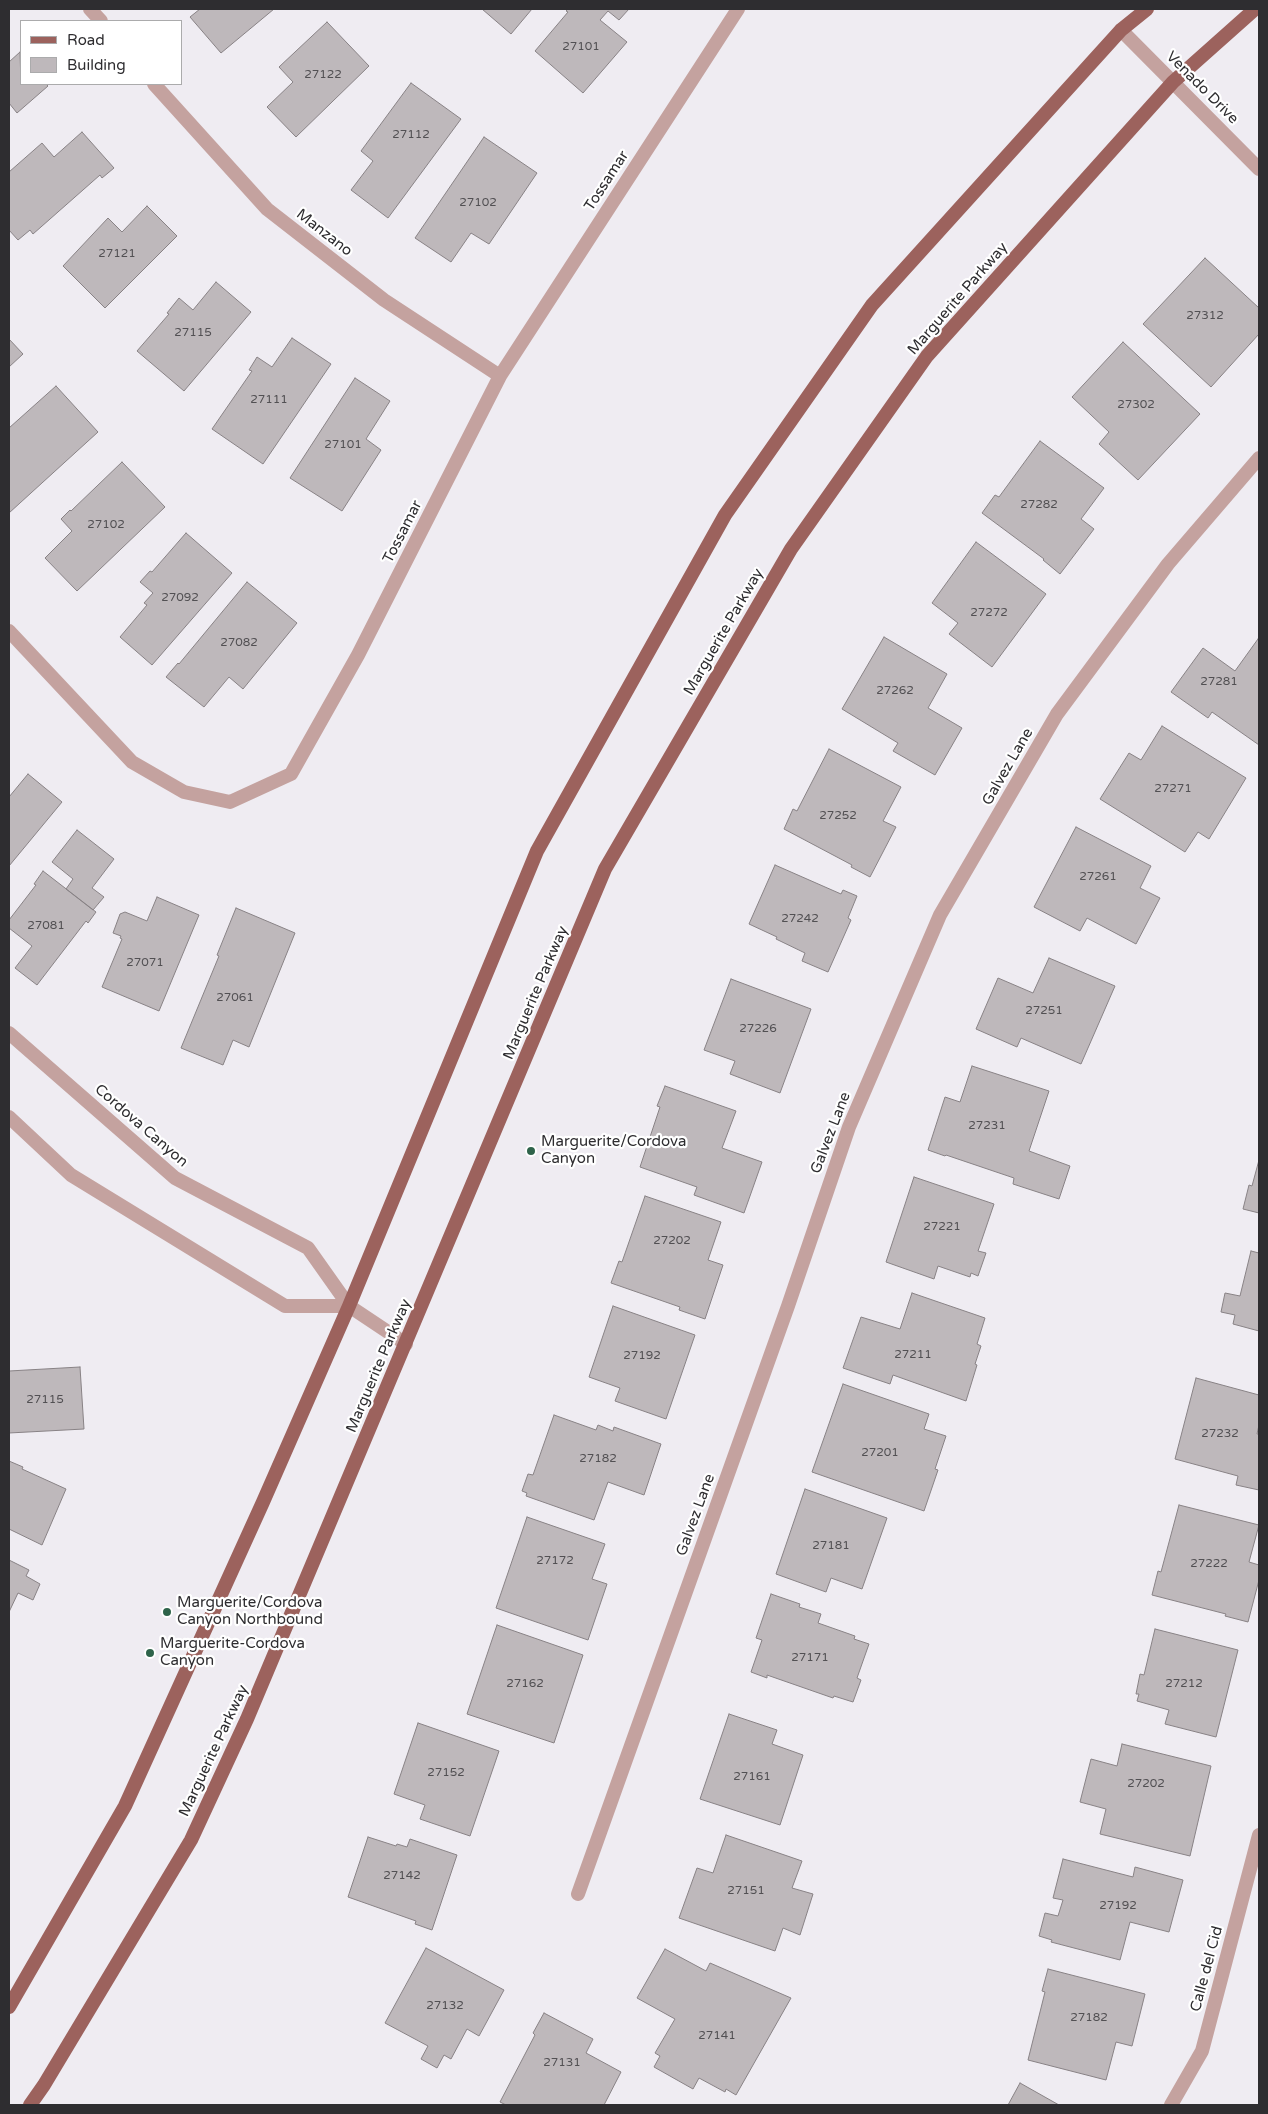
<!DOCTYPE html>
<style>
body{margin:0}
#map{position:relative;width:1268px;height:2114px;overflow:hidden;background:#efecf2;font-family:"Varela Round",sans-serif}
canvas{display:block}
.frame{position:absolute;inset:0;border:10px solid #2e2d30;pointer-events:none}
.legend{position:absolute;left:20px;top:20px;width:162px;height:65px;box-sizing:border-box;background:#fff;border:1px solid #ababac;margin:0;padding:6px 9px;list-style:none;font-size:15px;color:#2e2d30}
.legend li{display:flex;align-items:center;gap:10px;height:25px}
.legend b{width:25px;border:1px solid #ababac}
</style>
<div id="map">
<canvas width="1268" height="2114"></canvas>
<div class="frame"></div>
<ul class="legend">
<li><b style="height:6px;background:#9c625d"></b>Road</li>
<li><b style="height:14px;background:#beb8bb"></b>Building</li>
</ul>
</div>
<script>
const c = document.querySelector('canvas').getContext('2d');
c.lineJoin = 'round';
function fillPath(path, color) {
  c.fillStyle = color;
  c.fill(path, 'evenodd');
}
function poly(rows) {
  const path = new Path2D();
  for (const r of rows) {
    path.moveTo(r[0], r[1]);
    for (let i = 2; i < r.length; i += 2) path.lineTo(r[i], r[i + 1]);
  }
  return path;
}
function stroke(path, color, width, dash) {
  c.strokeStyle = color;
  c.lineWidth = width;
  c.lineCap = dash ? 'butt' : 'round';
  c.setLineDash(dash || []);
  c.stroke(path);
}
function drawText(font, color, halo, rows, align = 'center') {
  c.font = font + ' "Varela Round",sans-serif';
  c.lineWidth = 4.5;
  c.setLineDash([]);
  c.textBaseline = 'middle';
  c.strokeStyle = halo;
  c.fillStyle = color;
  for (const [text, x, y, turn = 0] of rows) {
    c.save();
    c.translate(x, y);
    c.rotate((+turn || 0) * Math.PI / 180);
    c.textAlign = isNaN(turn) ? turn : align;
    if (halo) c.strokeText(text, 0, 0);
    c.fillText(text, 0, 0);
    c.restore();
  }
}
const building = poly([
 [200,9,274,9,221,53,190,17,200,9],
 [482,9,532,9,511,34,482,9],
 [568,9,629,9,619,20,608,11,600,20,627,42,583,93,535,51,568,12,566,11,568,9],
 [327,22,369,66,296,137,267,107,293,82,279,67,327,22],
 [20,52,21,84,46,84,48,86,17,113,9,103,9,62,20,52],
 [411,83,461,119,388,218,351,190,373,161,361,151,411,83],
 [82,132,114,168,102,178,100,175,33,234,30,230,18,240,9,230,9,172,42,143,54,157,82,132],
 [484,137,537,173,489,244,471,233,451,262,415,238,484,137],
 [147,206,177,236,105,308,63,266,108,218,122,232,147,206],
 [1205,258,1259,308,1259,334,1211,387,1143,324,1205,258],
 [216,282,251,312,184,391,137,351,169,314,167,313,179,298,193,310,216,282],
 [292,338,331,364,263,464,212,429,252,371,249,370,257,357,272,367,292,338],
 [9,339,23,354,9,367,9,339],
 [1123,342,1200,414,1138,480,1099,444,1109,432,1072,397,1123,342],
 [355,378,390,401,366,439,381,450,342,511,290,478,355,378],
 [56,386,98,432,9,513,9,428,56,386],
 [1040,441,1104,488,1081,519,1094,529,1060,574,1043,560,1044,559,982,513,995,495,999,497,1040,441],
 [122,462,165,507,77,591,45,558,72,531,61,519,70,510,71,511,122,462],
 [186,533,232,573,152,665,120,637,147,605,144,603,153,593,140,582,150,571,152,572,186,533],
 [976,542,1046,594,992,667,949,634,958,623,932,603,976,542],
 [247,582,297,623,243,689,229,677,204,707,166,677,178,663,179,664,247,582],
 [884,637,947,674,928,708,962,728,935,775,893,751,898,743,842,709,884,637],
 [1258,639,1259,640,1259,745,1212,712,1208,718,1171,692,1203,648,1235,671,1258,639],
 [1162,726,1246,778,1209,839,1198,832,1185,852,1100,799,1129,753,1141,760,1162,726],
 [829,749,901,787,883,821,896,827,870,877,851,867,852,865,784,829,793,809,797,811,829,749],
 [28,774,62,802,9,866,9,797,28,774],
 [1076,827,1151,866,1140,888,1160,898,1136,944,1087,918,1080,931,1034,907,1076,827],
 [77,830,114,859,92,888,104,897,93,910,66,889,73,879,52,862,77,830],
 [775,865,841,894,843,890,857,896,848,918,851,920,828,972,802,961,805,953,776,939,777,937,749,924,775,865],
 [43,871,96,912,88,923,86,921,37,985,15,968,32,946,9,928,9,920,36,885,34,884,43,871],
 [157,897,199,915,159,1011,102,987,122,939,120,938,121,936,113,933,120,914,125,912,147,921,157,897],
 [236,908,295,933,249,1047,233,1040,223,1065,181,1048,219,956,217,955,236,908],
 [1049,958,1115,986,1081,1064,1021,1038,1017,1047,976,1029,998,978,1033,993,1049,958],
 [731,979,811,1009,780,1093,730,1074,735,1061,704,1050,731,979],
 [972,1066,1049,1091,1029,1151,1070,1166,1059,1199,1013,1184,1014,1178,946,1155,945,1156,928,1150,945,1097,960,1102,972,1066],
 [665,1086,736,1111,722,1148,762,1162,744,1213,694,1195,697,1187,640,1167,660,1107,657,1106,665,1086],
 [1259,1160,1259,1213,1243,1209,1249,1185,1252,1186,1259,1160],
 [914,1177,994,1204,978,1251,986,1253,978,1276,971,1273,970,1277,938,1266,934,1279,886,1262,914,1177],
 [645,1196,721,1222,708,1260,723,1265,705,1319,679,1310,680,1307,611,1283,619,1261,622,1262,645,1196],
 [1251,1251,1259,1253,1259,1331,1233,1324,1235,1315,1221,1312,1225,1293,1240,1296,1251,1251],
 [912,1293,985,1318,977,1344,981,1346,975,1364,977,1365,966,1401,893,1375,890,1384,843,1368,861,1317,900,1329,912,1293],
 [613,1306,695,1335,666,1419,615,1401,620,1388,589,1377,613,1306],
 [80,1367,84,1429,9,1433,9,1371,80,1367],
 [1196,1378,1259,1395,1259,1425,1257,1434,1259,1434,1259,1490,1236,1485,1238,1476,1175,1459,1196,1378],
 [843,1384,929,1414,924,1429,946,1436,935,1469,938,1470,924,1511,812,1472,843,1384],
 [554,1415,596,1430,598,1425,613,1431,614,1427,661,1444,644,1495,608,1482,594,1520,526,1496,527,1493,522,1491,528,1474,533,1475,554,1415],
 [9,1461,23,1467,22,1469,66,1489,42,1545,9,1529,9,1461],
 [805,1489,887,1518,862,1589,831,1578,826,1592,776,1574,805,1489],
 [1179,1505,1259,1525,1249,1562,1259,1565,1259,1580,1248,1622,1225,1616,1226,1614,1152,1595,1158,1571,1161,1572,1179,1505],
 [527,1517,605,1544,592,1579,607,1584,588,1640,496,1608,527,1517],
 [9,1560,29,1570,26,1576,40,1584,33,1600,18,1593,9,1612,9,1560],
 [771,1594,800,1604,799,1607,821,1614,818,1623,855,1636,854,1639,869,1644,857,1678,861,1680,853,1702,834,1696,833,1698,767,1675,767,1678,751,1672,762,1640,756,1638,771,1594],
 [497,1625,583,1655,554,1743,467,1714,497,1625],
 [1155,1629,1238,1650,1216,1737,1165,1724,1169,1710,1137,1701,1139,1694,1136,1694,1140,1674,1144,1675,1155,1629],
 [729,1714,777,1730,772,1744,803,1755,780,1825,700,1799,729,1714],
 [418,1723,499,1751,470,1836,420,1819,425,1805,394,1794,418,1723],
 [1122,1744,1211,1766,1190,1856,1100,1834,1106,1809,1080,1802,1091,1759,1117,1766,1122,1744],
 [726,1835,802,1861,792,1888,813,1894,800,1935,783,1928,775,1951,679,1918,697,1868,713,1873,726,1835],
 [368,1837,396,1846,397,1844,407,1847,410,1839,457,1855,432,1930,415,1924,416,1921,348,1897,368,1837],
 [1063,1859,1133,1877,1135,1867,1183,1880,1169,1932,1130,1922,1120,1960,1051,1942,1052,1940,1039,1936,1045,1913,1058,1916,1063,1900,1053,1898,1063,1859],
 [426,1948,504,1990,479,2036,467,2029,451,2059,444,2055,437,2068,421,2059,428,2046,385,2023,426,1948],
 [665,1949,706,1971,710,1963,791,1998,736,2095,726,2089,725,2092,699,2078,693,2089,654,2067,660,2056,655,2053,675,2019,637,1998,665,1949],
 [1048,1969,1145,1994,1132,2046,1116,2042,1106,2080,1028,2060,1045,1992,1042,1991,1048,1969],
 [544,2013,593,2039,586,2053,621,2072,604,2105,506,2105,500,2102,535,2035,533,2033,544,2013],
 [1020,2083,1059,2105,1008,2105,1020,2083]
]);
const minor = poly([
 [90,9,101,21],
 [1121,30,1259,169],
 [154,84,267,209,384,300,500,376],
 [9,631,132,762,184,792,230,802,291,774,358,655,500,376,738,9],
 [9,1033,175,1178,308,1248,349,1306,406,1344],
 [9,1117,71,1175,285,1306,349,1306],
 [578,1894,788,1306,849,1127,940,915,1057,714,1168,564,1259,458],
 [1171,2105,1202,2051,1259,1835]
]);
const primary = poly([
 [9,2007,125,1806,263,1502,349,1306,537,851,725,515,872,305,1121,30,1147,9],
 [30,2105,44,2085,191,1840,247,1719,605,869,791,549,927,356,1173,82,1255,9]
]);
const markers = [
 [531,1151,5,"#2e634a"],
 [167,1612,5,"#2e634a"],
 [150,1653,5,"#2e634a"]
];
const numberNames = [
 ["27101",581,47],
 ["27122",323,75],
 ["27112",411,135],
 ["27102",478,203],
 ["27121",117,254],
 ["27312",1205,316],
 ["27115",193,333],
 ["27111",269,400],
 ["27302",1136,405],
 ["27101",343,445],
 ["27282",1039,505],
 ["27102",106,525],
 ["27092",180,598],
 ["27272",989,613],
 ["27082",239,643],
 ["27281",1219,682],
 ["27262",895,691],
 ["27271",1173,789],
 ["27252",838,816],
 ["27261",1098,877],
 ["27242",800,919],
 ["27081",46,926],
 ["27071",145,963],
 ["27061",235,998],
 ["27251",1044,1011],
 ["27226",758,1029],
 ["27231",987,1126],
 ["27221",942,1227],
 ["27202",672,1241],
 ["27211",913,1355],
 ["27192",642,1356],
 ["27115",45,1400],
 ["27232",1220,1434],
 ["27201",880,1453],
 ["27182",598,1459],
 ["27181",831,1546],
 ["27172",555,1561],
 ["27222",1209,1564],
 ["27171",810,1658],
 ["27162",525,1684],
 ["27212",1184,1684],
 ["27152",446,1773],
 ["27161",752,1777],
 ["27202",1146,1784],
 ["27142",402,1876],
 ["27151",746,1891],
 ["27192",1118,1906],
 ["27132",445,2006],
 ["27182",1089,2018],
 ["27141",717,2036],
 ["27131",562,2063]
];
const streetNames = [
 ["Venado Drive",1202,88,45],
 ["Tossamar",607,181,-57],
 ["Manzano",324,233,38],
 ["Marguerite Parkway",958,299,-49],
 ["Tossamar",403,532,-63],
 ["Marguerite Parkway",724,632,-60],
 ["Galvez Lane",1008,767,-60],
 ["Marguerite Parkway",536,993,-67],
 ["Cordova Canyon",141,1126,41],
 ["Galvez Lane",831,1133,-69],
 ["Marguerite Parkway",379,1366,-67],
 ["Galvez Lane",696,1515,-70],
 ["Marguerite Parkway",214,1751,-65],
 ["Calle del Cid",1207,1969,-75]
];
const poiNames = [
 ["Marguerite/Cordova",541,1142],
 ["Canyon",541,1159],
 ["Marguerite/Cordova",177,1603],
 ["Canyon Northbound",177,1620],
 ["Marguerite-Cordova",160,1644],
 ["Canyon",160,1661]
];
fillPath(building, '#beb8bb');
stroke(building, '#888285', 1);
stroke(minor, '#c4a29f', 14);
stroke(primary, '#9c625d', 14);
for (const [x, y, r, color] of markers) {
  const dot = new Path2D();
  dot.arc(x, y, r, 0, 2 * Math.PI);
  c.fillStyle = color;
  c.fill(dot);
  stroke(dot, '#fff', 2);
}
drawText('12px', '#525053', null, numberNames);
drawText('15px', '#2e2d30', '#fff', streetNames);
drawText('15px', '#2e2d30', '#fff', poiNames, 'left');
</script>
